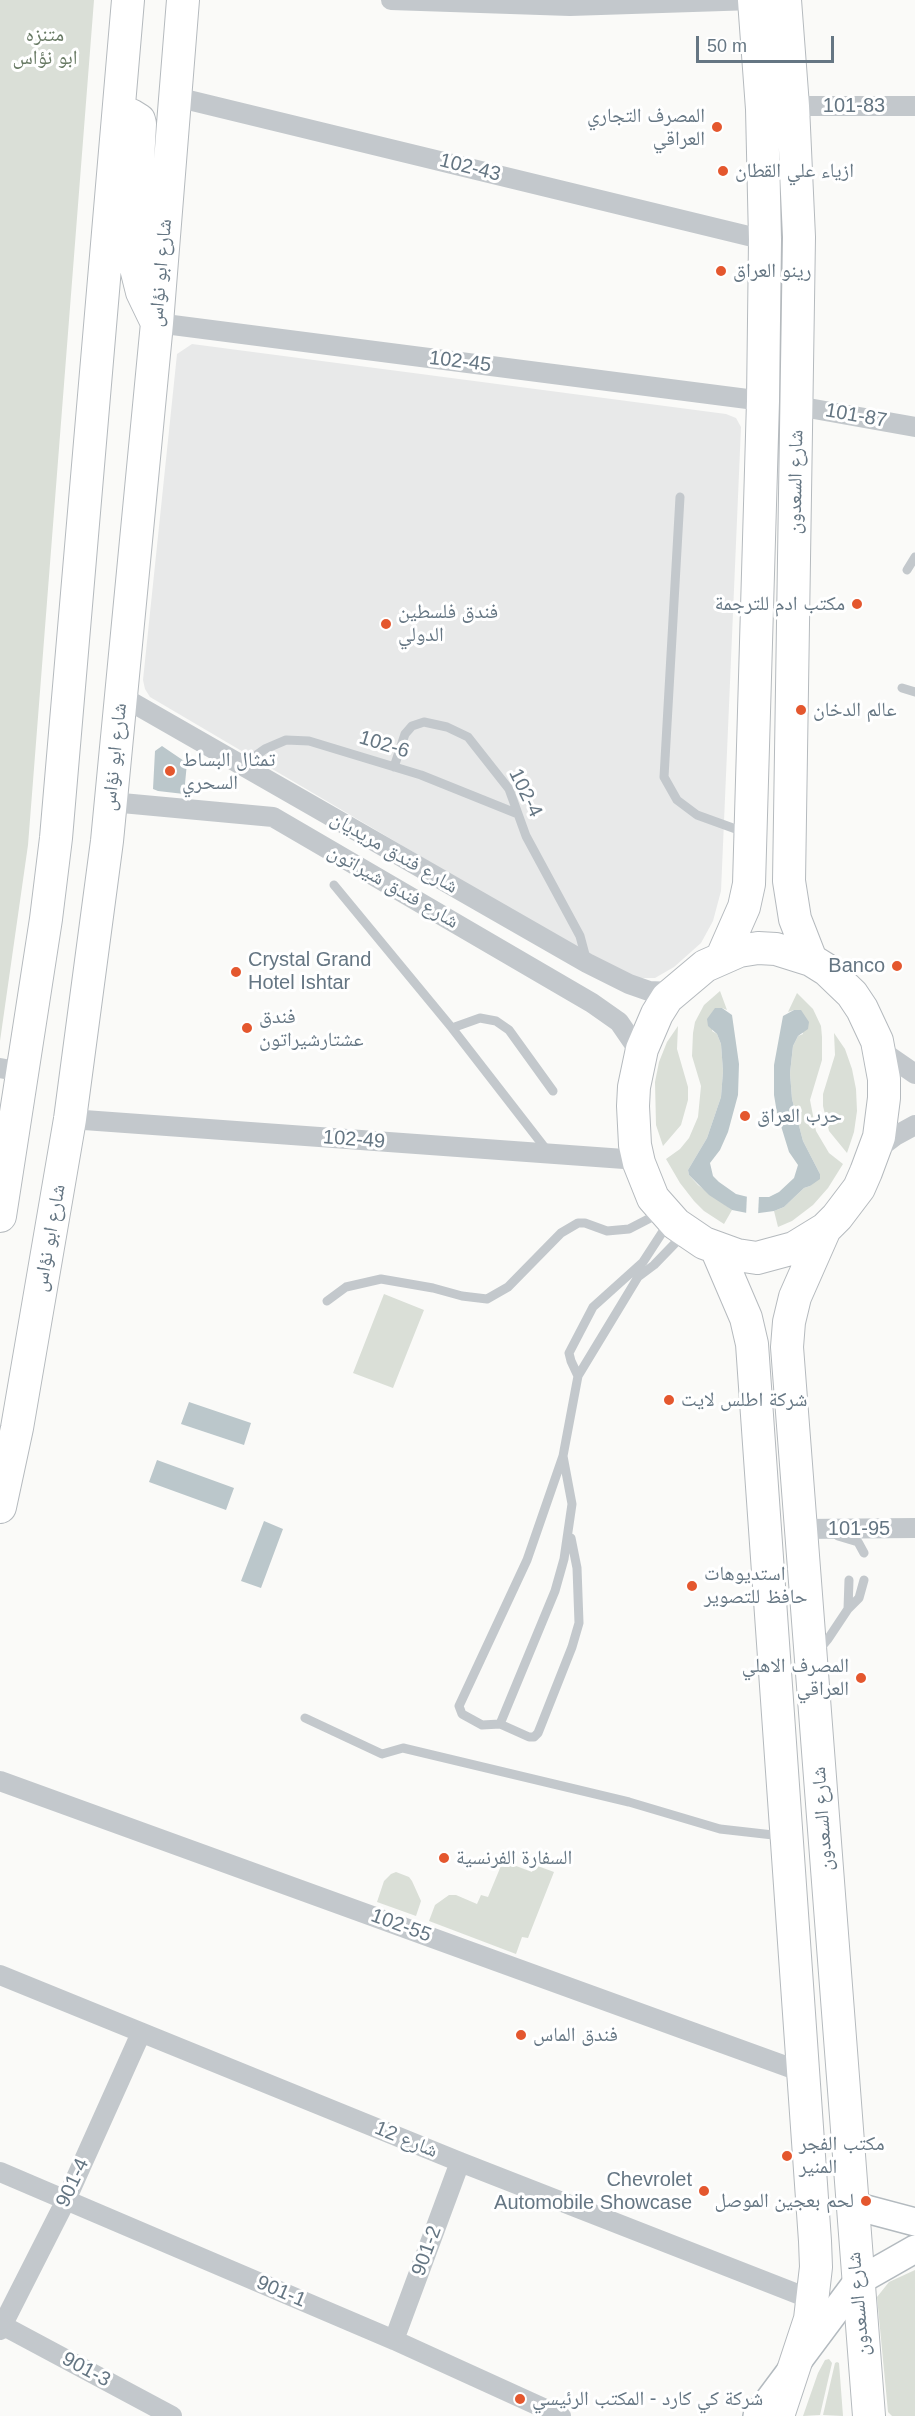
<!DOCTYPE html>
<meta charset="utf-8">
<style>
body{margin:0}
#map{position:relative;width:915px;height:2416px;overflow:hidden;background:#fafaf8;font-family:Arial,sans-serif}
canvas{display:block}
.scale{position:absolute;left:696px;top:36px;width:138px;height:27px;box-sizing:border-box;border:3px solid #657683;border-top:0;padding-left:8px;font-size:18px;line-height:21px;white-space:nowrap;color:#657683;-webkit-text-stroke:4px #fff;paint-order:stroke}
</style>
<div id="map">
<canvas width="915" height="2416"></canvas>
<div class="scale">50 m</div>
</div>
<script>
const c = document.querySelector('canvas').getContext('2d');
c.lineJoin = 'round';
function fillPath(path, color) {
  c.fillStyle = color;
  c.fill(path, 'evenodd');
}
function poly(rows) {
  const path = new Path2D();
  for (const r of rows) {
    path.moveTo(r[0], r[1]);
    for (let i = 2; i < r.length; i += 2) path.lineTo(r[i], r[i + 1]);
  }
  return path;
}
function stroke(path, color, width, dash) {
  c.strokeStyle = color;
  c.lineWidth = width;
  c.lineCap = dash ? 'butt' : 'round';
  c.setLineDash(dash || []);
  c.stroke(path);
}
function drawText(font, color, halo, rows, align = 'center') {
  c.font = font + ' Arial,"Noto Naskh Arabic",sans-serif';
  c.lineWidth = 6;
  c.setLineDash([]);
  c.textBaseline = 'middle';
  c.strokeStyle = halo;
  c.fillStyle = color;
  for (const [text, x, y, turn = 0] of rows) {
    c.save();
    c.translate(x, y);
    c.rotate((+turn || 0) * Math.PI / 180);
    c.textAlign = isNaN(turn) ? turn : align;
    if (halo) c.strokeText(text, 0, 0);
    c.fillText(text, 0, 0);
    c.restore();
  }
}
const built = poly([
 [192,344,726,414,736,418,741,427,721,891,713,921,701,943,674,967,655,978,627,978,150,697,145,689,143,680,177,354]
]);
const green = poly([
 [0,0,94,0,28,845,0,1041],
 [720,991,727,1010,722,1008,712,1031,717,1034,721,1044,723,1071,721,1097,707,1138,688,1170,689,1175,698,1185,732,1210,724,1224,704,1211,694,1201,680,1183,666,1159,680,1149,689,1138,698,1117,701,1086,692,1056,693,1033,695,1022,704,1005],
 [797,993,813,1009,821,1026,822,1037,822,1060,810,1100,816,1131,829,1153,843,1164,828,1188,813,1205,792,1221,778,1227,774,1211,784,1207,804,1188,810,1186,820,1174,803,1141,792,1099,790,1073,793,1046,798,1036,803,1034,794,1010,788,1012],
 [678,1026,677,1049,688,1087,688,1100,681,1125,663,1146,656,1125,655,1082,659,1062,667,1042],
 [834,1033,845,1049,852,1069,856,1089,857,1111,854,1132,847,1153,829,1131,823,1106,823,1094,835,1055],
 [384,1294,424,1310,393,1388,353,1373],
 [503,1861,532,1872,535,1865,554,1872,528,1938,522,1937,516,1954,429,1921,435,1905,449,1895,456,1895,477,1904,481,1895,488,1897],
 [396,1872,409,1877,412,1881,421,1901,416,1916,377,1902,384,1881,391,1874],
 [915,2270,915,2416,892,2416,888,2412,877,2297,889,2282],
 [829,2359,832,2363,820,2415,803,2416,818,2373,825,2360],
 [837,2362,839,2363,843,2416,823,2415,835,2363]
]);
const water = poly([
 [162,746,187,763,184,794,158,791,153,789,155,751],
 [715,1008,722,1008,732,1015,739,1064,738,1095,728,1132,720,1150,710,1163,713,1176,719,1182,736,1194,748,1197,769,1197,779,1192,794,1178,798,1165,789,1152,777,1113,774,1095,774,1065,783,1016,794,1010,801,1010,809,1022,808,1029,798,1036,793,1046,790,1073,792,1099,803,1141,820,1174,820,1179,810,1186,804,1188,784,1207,774,1211,752,1214,732,1210,709,1195,689,1175,688,1170,707,1138,721,1097,723,1071,721,1044,717,1034,708,1026,707,1019],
 [189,1402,251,1423,244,1445,181,1424],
 [157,1460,234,1488,226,1510,149,1482],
 [264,1521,283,1529,261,1588,241,1581]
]);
const pier = poly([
 [747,1194,759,1195,758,1216,746,1216]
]);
const lane = poly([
 [680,497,664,777,677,800,697,815,744,832],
 [907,570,915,557],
 [902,688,915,692],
 [241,766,265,749,286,740,309,741,421,775,518,814],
 [394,767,405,734,412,726,424,722,447,727,468,737,509,789,526,836,580,936,587,962],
 [334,885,452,1028,549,1153],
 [452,1028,480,1018,496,1021,509,1030,553,1091],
 [327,1301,346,1287,381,1279,433,1288,462,1296,487,1299,508,1287,561,1233,578,1223,585,1223,607,1231,629,1229,660,1213],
 [578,1376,571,1361,569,1353,593,1307,643,1262,669,1222],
 [563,1456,572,1504,564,1559,555,1591,500,1724,482,1725,462,1714,459,1706,527,1560,563,1456,578,1376,638,1277,654,1265,683,1235],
 [838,1536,858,1542,864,1553],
 [848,1609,859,1598,864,1580],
 [817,1652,828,1639,848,1609,849,1580],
 [305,1718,382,1754,403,1748,629,1802,720,1829,782,1836],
 [500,1724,529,1737,534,1737,538,1733,572,1647,579,1623,577,1568,571,1538]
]);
const street = poly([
 [391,0,570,6,754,0],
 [176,97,765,240],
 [793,106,915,106],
 [157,323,763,401],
 [797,406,915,427],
 [121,696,587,963,629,984,649,991,673,992],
 [111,802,273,817,592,1003,619,1022,641,1054],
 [878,1045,889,1056,915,1074],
 [0,1068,22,1072],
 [70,1119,638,1160],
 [874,1152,895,1136,915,1125],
 [802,1529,915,1528],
 [0,1781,802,2072],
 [0,1975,460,2162,813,2300],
 [0,2172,394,2340,561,2416],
 [0,2324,172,2416],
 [0,2330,66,2200,141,2033],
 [394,2340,460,2162]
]);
const secondary = poly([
 [851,2205,915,2222],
 [757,2416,857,2282,915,2249]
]);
const primary = poly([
 [785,0,793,106,799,237,789,881,795,919,811,960],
 [119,120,126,115,131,115,139,120,140,124,133,256,142,292,155,319],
 [758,948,776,949,811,960,827,970,852,994,862,1009,877,1041,884,1079,884,1098,879,1137,866,1172,859,1188,837,1217,825,1229,794,1248,757,1258,737,1255,704,1243,676,1224,653,1198,639,1163,635,1145,633,1106,634,1087,642,1049,657,1014,667,998,705,966,739,951,758,948],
 [722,957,744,907,749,884,763,401,765,240,762,109,754,0],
 [0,1216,46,919,56,838,128,0],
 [825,1229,795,1297,789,1322,787,1347,869,2416],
 [716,1248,746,1318,752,1344,815,2241,816,2267,810,2319,778,2416],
 [0,1507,17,1428,70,1119,107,841,157,323,183,0]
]);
const markers = [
 [717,127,6,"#e4572e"],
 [723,171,6,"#e4572e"],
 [721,271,6,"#e4572e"],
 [857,604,6,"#e4572e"],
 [386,624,6,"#e4572e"],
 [801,710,6,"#e4572e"],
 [170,771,6,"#e4572e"],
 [897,966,6,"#e4572e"],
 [236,972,6,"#e4572e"],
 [247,1028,6,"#e4572e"],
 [745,1116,6,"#e4572e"],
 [669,1400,6,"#e4572e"],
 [692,1586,6,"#e4572e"],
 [861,1678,6,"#e4572e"],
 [444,1858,6,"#e4572e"],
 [521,2035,6,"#e4572e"],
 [787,2156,6,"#e4572e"],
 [704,2191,6,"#e4572e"],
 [866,2201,6,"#e4572e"],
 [520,2399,6,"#e4572e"]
];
const parkNames = [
 ["متنزه",45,35],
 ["ابو نؤاس",45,58]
];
const streetNames = [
 ["101-83",854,106],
 ["102-43",470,168,14],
 ["شارع ابو نؤاس",161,273,-85],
 ["102-45",460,362,7],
 ["101-87",856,416,10],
 ["شارع السعدون",796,482,-89],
 ["102-6",384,745,17],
 ["شارع ابو نؤاس",115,757,-84],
 ["102-4",525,793,64],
 ["شارع فندق مريديان",394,853,30],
 ["شارع فندق شيراتون",393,887,30],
 ["102-49",354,1140,4],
 ["شارع ابو نؤاس",50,1238,-80],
 ["101-95",859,1529],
 ["شارع السعدون",823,1819,-94],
 ["102-55",401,1926,20],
 ["شارع 12",406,2140,22],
 ["901-4",73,2183,-65],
 ["901-2",427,2251,-70],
 ["901-1",281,2292,23],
 ["شارع السعدون",859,2304,-95],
 ["901-3",86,2370,28]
];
const poiNames = [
 ["المصرف التجاري",705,116,"right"],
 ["العراقي",705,139,"right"],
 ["ازياء علي القطان",735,171],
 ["رينو العراق",733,271],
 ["مكتب ادم للترجمة",845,604,"right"],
 ["فندق فلسطين",398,612],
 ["الدولي",398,635],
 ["عالم الدخان",813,710],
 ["تمثال البساط",182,760],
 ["السحري",182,783],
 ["Crystal Grand",248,960],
 ["Hotel Ishtar",248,983],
 ["Banco",885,966,"right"],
 ["فندق",259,1017],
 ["عشتارشيراتون",259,1040],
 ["حرب العراق",757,1116],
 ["شركة اطلس لايت",681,1400],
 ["استديوهات",704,1574],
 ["حافظ للتصوير",704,1597],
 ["المصرف الاهلي",849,1666,"right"],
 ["العراقي",849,1689,"right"],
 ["السفارة الفرنسية",456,1858],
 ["فندق الماس",533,2035],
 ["مكتب الفجر",799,2144],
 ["المنير",799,2167],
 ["Chevrolet",692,2180,"right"],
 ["Automobile Showcase",692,2203,"right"],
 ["لحم بعجين الموصل",854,2201,"right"],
 ["شركة كي كارد - المكتب الرئيسي",532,2399]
];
fillPath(built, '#e8e9e9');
fillPath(green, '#dadfd7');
fillPath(water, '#bbc7cb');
fillPath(pier, '#fafaf8');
stroke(secondary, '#b3babf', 30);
stroke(primary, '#b5babe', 34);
stroke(lane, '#c3c8cc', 9);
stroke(street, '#c3c8cc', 20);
stroke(secondary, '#fff', 27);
stroke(primary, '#fff', 32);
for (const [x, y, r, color] of markers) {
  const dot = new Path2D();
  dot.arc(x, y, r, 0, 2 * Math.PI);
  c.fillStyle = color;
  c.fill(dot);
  stroke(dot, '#fff', 2);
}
drawText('20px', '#687a64', '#fff', parkNames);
drawText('20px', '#657683', '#fff', streetNames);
drawText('20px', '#657683', '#fff', poiNames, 'left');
</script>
